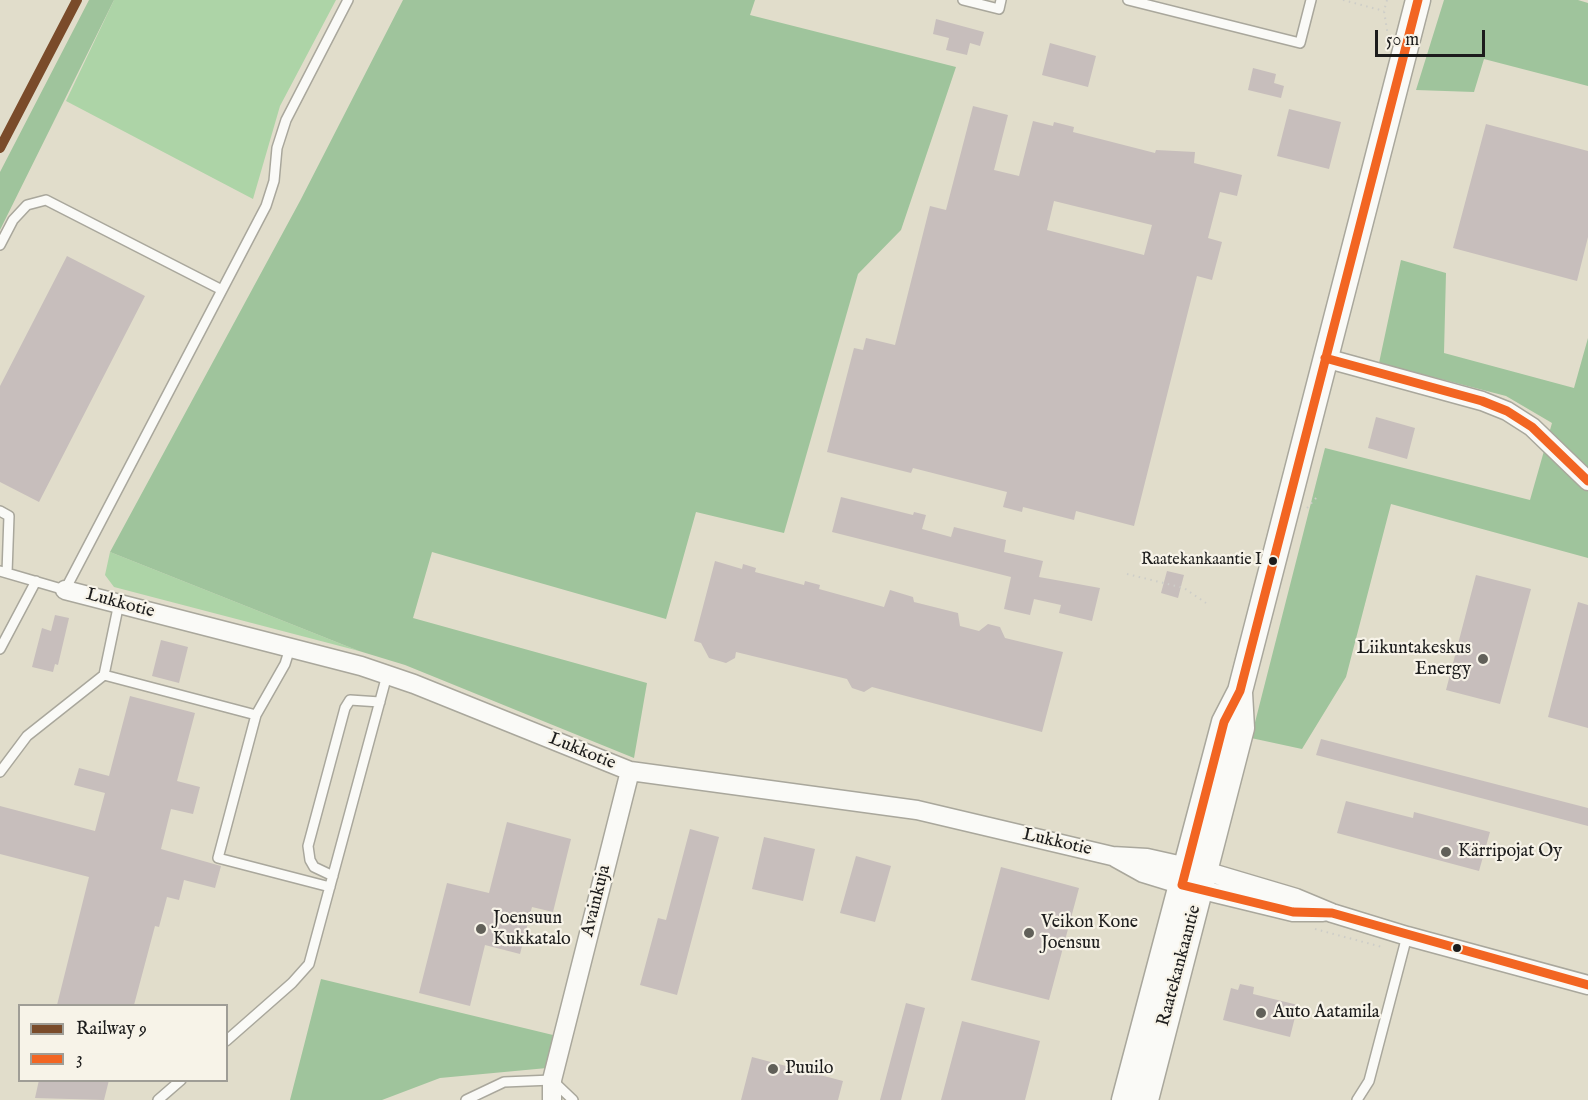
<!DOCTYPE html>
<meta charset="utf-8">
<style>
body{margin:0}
#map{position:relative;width:1588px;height:1100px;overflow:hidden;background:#e1ddcb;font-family:"IM FELL English",serif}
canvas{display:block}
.legend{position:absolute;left:18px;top:1004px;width:210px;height:78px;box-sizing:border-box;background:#f7f3e8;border:2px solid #9f9d96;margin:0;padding:8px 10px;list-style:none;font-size:18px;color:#1c1c1c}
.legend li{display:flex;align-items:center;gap:12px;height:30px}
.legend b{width:30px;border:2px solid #9f9d96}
.scale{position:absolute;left:1375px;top:30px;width:110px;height:27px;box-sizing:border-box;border:3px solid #1c1c1c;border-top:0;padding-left:8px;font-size:18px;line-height:21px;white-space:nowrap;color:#1c1c1c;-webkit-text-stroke:4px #f7f3e8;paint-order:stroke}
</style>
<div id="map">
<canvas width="1588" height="1100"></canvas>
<ul class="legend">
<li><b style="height:8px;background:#7a4b2a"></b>Railway 9</li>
<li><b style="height:8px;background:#f26522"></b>3</li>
</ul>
<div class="scale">50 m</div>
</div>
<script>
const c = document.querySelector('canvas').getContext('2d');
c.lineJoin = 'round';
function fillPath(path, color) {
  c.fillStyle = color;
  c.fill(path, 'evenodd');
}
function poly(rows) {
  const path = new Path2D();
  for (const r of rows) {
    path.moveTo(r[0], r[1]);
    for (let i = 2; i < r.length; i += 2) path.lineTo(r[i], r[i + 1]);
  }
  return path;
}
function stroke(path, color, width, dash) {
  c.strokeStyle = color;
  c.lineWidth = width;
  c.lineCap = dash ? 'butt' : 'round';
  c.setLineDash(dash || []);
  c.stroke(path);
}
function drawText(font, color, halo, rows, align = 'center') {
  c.font = font + ' "IM FELL English",serif';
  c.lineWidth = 4.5;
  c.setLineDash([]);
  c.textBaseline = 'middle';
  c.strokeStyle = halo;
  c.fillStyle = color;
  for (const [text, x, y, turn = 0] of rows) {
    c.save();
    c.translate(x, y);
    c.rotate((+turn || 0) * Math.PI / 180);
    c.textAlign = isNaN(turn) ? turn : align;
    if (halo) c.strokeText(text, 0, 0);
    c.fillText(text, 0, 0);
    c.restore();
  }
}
const green = poly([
 [114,0,336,0,280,106,253,199,66,101],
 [110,552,359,651,114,587,105,575]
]);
const forest = poly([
 [89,0,114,0,0,230,0,172],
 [403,0,755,0,750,15,956,67,901,230,858,274,784,533,696,512,666,619,432,552,413,618,647,683,634,758,405,665,359,651,110,552,300,201],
 [1444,0,1578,0,1588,3,1588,86,1484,59,1474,92,1416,90],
 [1401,260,1446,273,1444,353,1574,388,1588,338,1588,558,1391,504,1346,677,1302,749,1251,738,1325,448,1530,500,1552,423,1506,396,1379,363],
 [321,979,553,1035,547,1068,440,1078,382,1100,290,1100]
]);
const building = poly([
 [936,19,984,32,980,46,970,43,967,55,946,50,949,38,933,34],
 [1050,43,1096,56,1088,87,1042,75],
 [1253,68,1276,74,1274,83,1284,86,1281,98,1248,90],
 [973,106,1008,115,994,170,1019,176,1033,121,1053,126,1054,122,1074,127,1073,132,1155,153,1156,150,1195,152,1194,163,1242,175,1237,196,1220,192,1208,238,1222,242,1212,280,1197,276,1134,526,1076,511,1074,520,1023,507,1022,512,1003,507,1007,492,913,468,911,473,827,452,854,348,863,350,866,338,895,345,930,206,946,210],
 [1054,201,1152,225,1144,255,1047,230],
 [1289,109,1341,122,1329,169,1277,156],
 [1486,124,1588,151,1588,237,1577,281,1453,248],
 [67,256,145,296,39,502,0,482,0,386],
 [1376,417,1415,428,1407,459,1368,448],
 [841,497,913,515,914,512,926,515,922,529,951,537,954,527,1006,540,1004,552,1043,561,1039,577,1100,588,1092,621,1059,613,1061,605,1034,599,1030,615,1004,609,1011,577,832,532],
 [715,561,742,569,743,564,756,568,755,572,804,585,805,581,820,585,819,589,884,607,890,590,913,597,914,602,958,613,960,626,979,631,988,624,1000,627,1005,638,1063,652,1042,732,872,687,864,692,852,688,847,679,736,652,735,658,726,663,709,658,701,643,694,641],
 [1167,571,1184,575,1178,598,1161,593],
 [1476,575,1531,589,1500,704,1446,690],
 [1578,602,1588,605,1588,728,1548,717],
 [55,615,69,618,58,665,55,664,53,672,32,667,42,628,51,631],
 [161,640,188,647,179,683,152,676],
 [130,696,195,713,177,781,200,787,193,814,171,809,161,849,221,866,215,888,184,880,179,900,167,897,159,927,155,926,134,1005,57,1005,89,877,0,854,0,806,95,831,105,793,74,785,79,768,109,776],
 [1321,739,1588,808,1588,826,1316,755],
 [1346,801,1413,818,1414,812,1490,832,1479,871,1337,833],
 [507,822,571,839,553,912,532,907,520,954,485,945,470,1006,419,993,447,883,489,893],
 [690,829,719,837,677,995,640,985,658,918,666,920],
 [764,837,815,849,803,901,752,889],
 [856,856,891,866,875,922,840,913],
 [1001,867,1079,888,1049,1000,971,980],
 [1240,984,1254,987,1253,994,1298,1005,1290,1037,1223,1020,1231,988,1238,990],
 [906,1003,925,1008,901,1100,880,1100],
 [962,1021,1040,1041,1025,1100,941,1100],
 [752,1057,843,1081,838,1100,741,1100],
 [39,1080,109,1080,104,1100,35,1098]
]);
const path = poly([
 [1343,0,1384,11],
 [1387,0,1384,11,1388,36],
 [1307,508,1317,497],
 [1127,574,1184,588,1206,603],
 [1315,929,1382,947]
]);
const lane = poly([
 [963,0,999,9,1001,0],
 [1128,0,1300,43,1311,0],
 [0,245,13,220,27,205,46,200,220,289],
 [0,511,9,516,7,573],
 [0,571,65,590,266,206,274,181,277,148,286,120,348,0],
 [0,649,36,581],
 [104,675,256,715,218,858,330,887],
 [256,715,285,664,290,648],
 [0,772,27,736,104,675,119,603],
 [333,876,314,867,310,860,308,846,345,708,350,700,380,702],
 [226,1041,292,983,309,964,387,675],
 [158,1100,181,1080],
 [466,1100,504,1082,552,1080,573,1100],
 [1357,1100,1369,1081,1407,936]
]);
const street = poly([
 [1325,358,1482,401,1507,411,1532,427,1588,481],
 [65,590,361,666,414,684,630,771,917,810,1112,856,1147,858,1205,871,1296,898,1332,913,1407,936,1588,985],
 [1116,858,1143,873,1182,885,1293,912,1323,912],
 [552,1100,552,1080,630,771]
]);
const secondary = poly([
 [1124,1100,1224,722,1240,691,1418,0],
 [1146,1100,1242,728,1240,693]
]);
const bus1 = poly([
 [1418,0,1240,691,1224,722,1182,885,1293,912,1332,913,1588,985],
 [1325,358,1482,401,1507,411,1532,427,1588,481]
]);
const rail1 = poly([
 [0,148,77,0]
]);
const markers = [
 [1273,561,5,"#1c1c1c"],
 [1483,659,6,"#616059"],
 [1446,852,6,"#616059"],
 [481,929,6,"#616059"],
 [1029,933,6,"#616059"],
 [1457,948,5,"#1c1c1c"],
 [1261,1013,6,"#616059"],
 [773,1069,6,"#616059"]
];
const busNames = [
 ["Raatekankaantie I",1262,561]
];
const streetNames = [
 ["Lukkotie",120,604,15],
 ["Lukkotie",582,752,22],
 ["Lukkotie",1057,843,13],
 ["Avainkuja",597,901,-76],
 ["Raatekankaantie",1180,966,-75]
];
const poiNames = [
 ["Liikuntakeskus",1471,649,"right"],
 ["Energy",1471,670,"right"],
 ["Kärripojat Oy",1458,852],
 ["Joensuun",493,919],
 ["Kukkatalo",493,940],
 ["Veikon Kone",1041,923],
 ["Joensuu",1041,944],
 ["Auto Aatamila",1273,1013],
 ["Puuilo",785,1069]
];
fillPath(green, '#add4a7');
fillPath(forest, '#9fc49c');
fillPath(building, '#c7bebc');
stroke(lane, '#a9a79c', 12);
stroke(street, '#a9a79c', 21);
stroke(secondary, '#a9a79c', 27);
stroke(path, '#cdcdc8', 2, [1.5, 4.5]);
stroke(lane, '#fafaf7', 9);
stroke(street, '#fafaf7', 18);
stroke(secondary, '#fafaf7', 24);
stroke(bus1, '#f26522', 9);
stroke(rail1, '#7a4b2a', 10);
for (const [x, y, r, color] of markers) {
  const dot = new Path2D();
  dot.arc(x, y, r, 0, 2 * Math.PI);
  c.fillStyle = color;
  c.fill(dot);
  stroke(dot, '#f7f3e8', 2);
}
drawText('16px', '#1c1c1c', '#f7f3e8', busNames, 'right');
drawText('18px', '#1c1c1c', '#f7f3e8', streetNames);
drawText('18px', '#1c1c1c', '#f7f3e8', poiNames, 'left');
</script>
